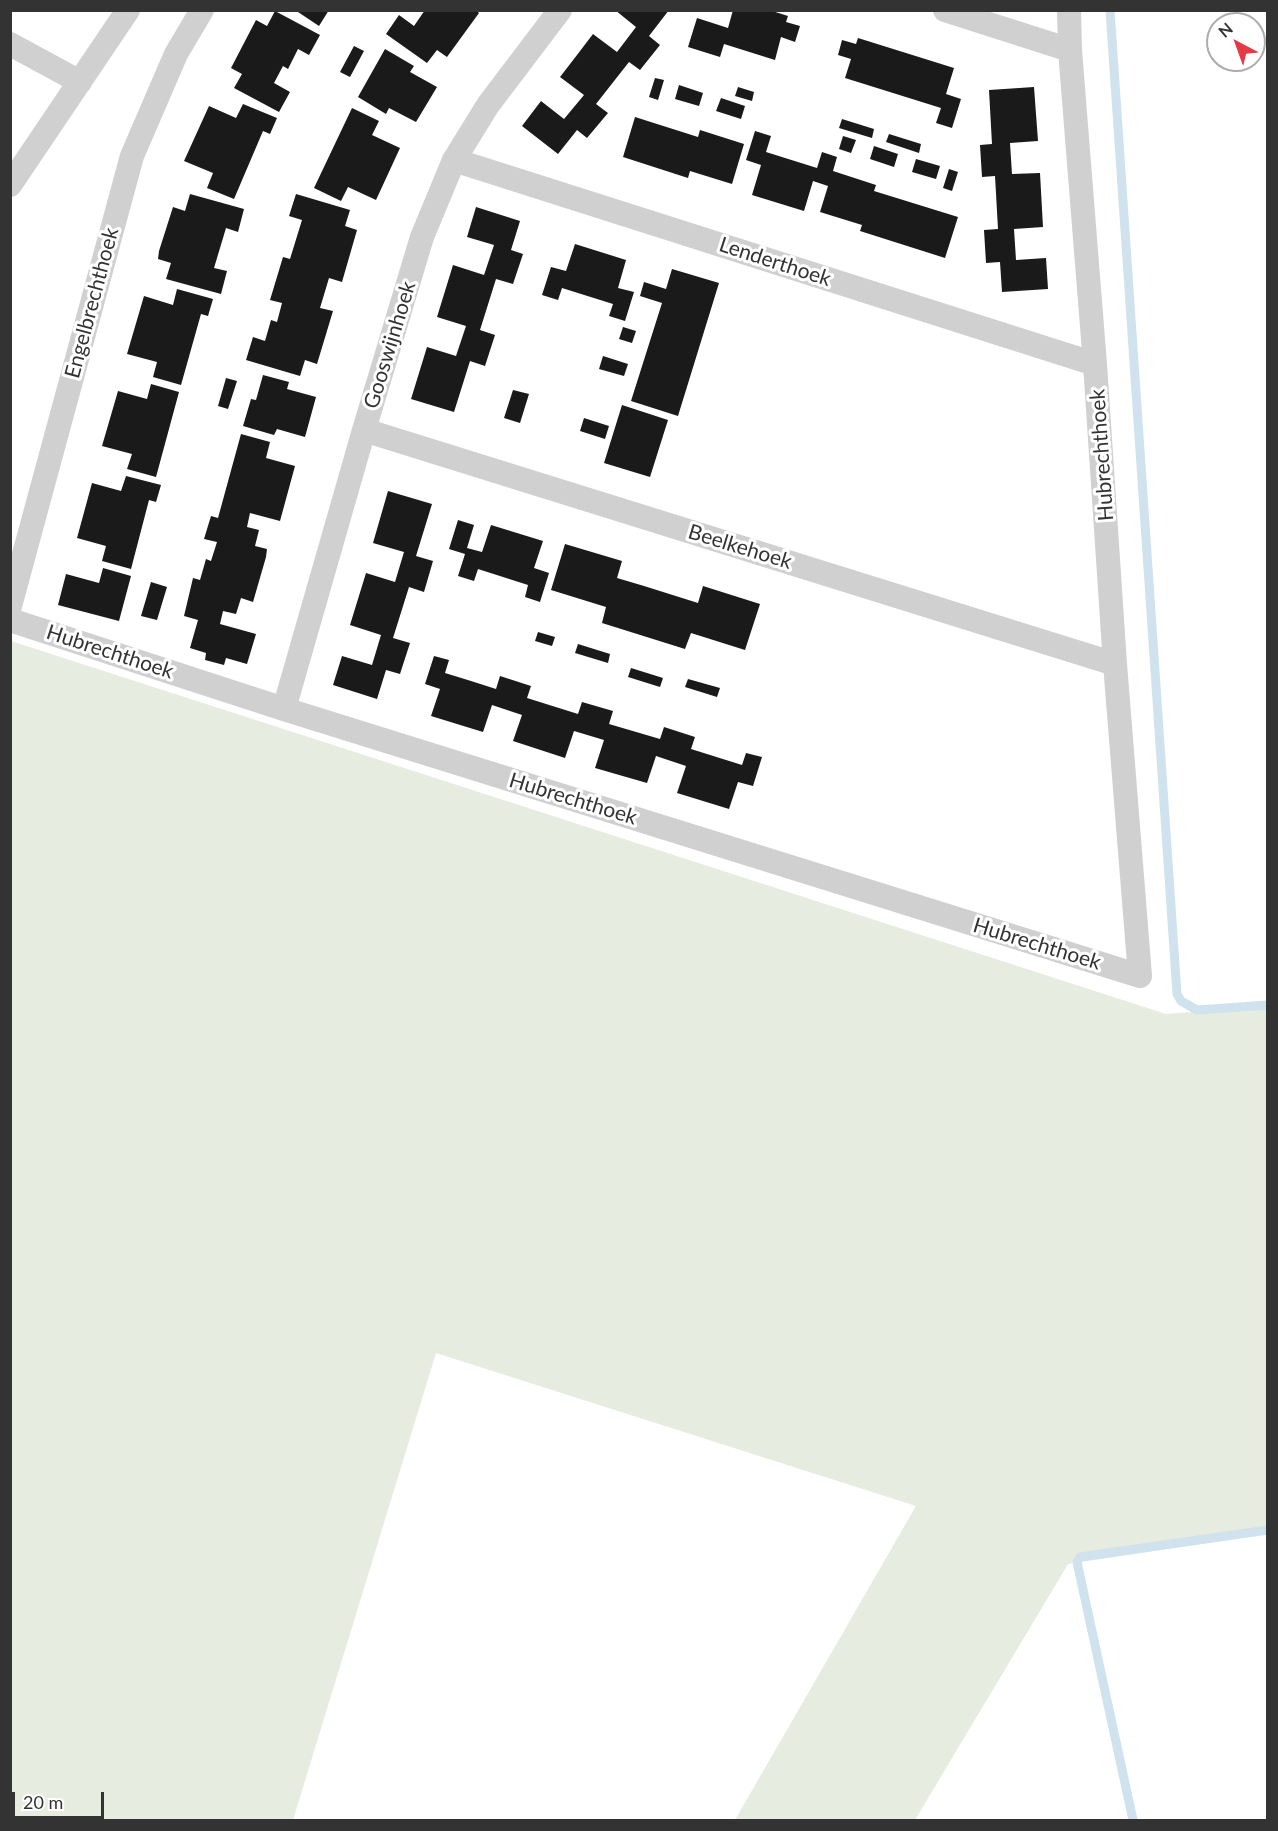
<!DOCTYPE html>
<style>
body{margin:0}
#map{position:relative;width:1278px;height:1831px;overflow:hidden;background:#fff;font-family:Lato,sans-serif}
canvas{display:block}
.frame{position:absolute;inset:0;border:12px solid #333;pointer-events:none}
.north{position:absolute;left:1206px;top:12px;width:60px;height:60px;box-sizing:border-box;background:#fff;border:2px solid #adadad;border-radius:50%;rotate:319deg;font-size:16px;font-weight:700;line-height:24px;text-align:center;color:#333}
.north::after{content:'';display:block;margin:auto;width:21px;height:27px;background:#e63946;clip-path:polygon(50% 0,100% 100%,50% 72%,0 100%)}
.scale{position:absolute;left:12px;top:1792px;width:92px;height:27px;box-sizing:border-box;border:3px solid #333;border-top:0;padding-left:8px;font-size:18px;line-height:21px;white-space:nowrap;color:#333;-webkit-text-stroke:4px #fff;paint-order:stroke}
</style>
<div id="map">
<canvas width="1278" height="1831"></canvas>
<div class="frame"></div>
<div class="north">N</div>
<div class="scale">20 m</div>
</div>
<script>
const c = document.querySelector('canvas').getContext('2d');
c.lineJoin = 'round';
function fillPath(path, color) {
  c.fillStyle = color;
  c.fill(path, 'evenodd');
}
function poly(rows) {
  const path = new Path2D();
  for (const r of rows) {
    path.moveTo(r[0], r[1]);
    for (let i = 2; i < r.length; i += 2) path.lineTo(r[i], r[i + 1]);
  }
  return path;
}
function stroke(path, color, width, dash) {
  c.strokeStyle = color;
  c.lineWidth = width;
  c.lineCap = dash ? 'butt' : 'round';
  c.setLineDash(dash || []);
  c.stroke(path);
}
function drawText(font, color, halo, rows, align = 'center') {
  c.font = font + ' Lato,sans-serif';
  c.lineWidth = 6;
  c.setLineDash([]);
  c.textBaseline = 'middle';
  c.strokeStyle = halo;
  c.fillStyle = color;
  for (const [text, x, y, turn = 0] of rows) {
    c.save();
    c.translate(x, y);
    c.rotate((+turn || 0) * Math.PI / 180);
    c.textAlign = isNaN(turn) ? turn : align;
    if (halo) c.strokeText(text, 0, 0);
    c.fillText(text, 0, 0);
    c.restore();
  }
}
const green = poly([
 [11,641,1166,1014,1267,1006,1267,1534,1068,1564,915,1820,735,1820,916,1506,436,1353,293,1820,11,1820]
]);
const stream = poly([
 [1110,10,1177,994,1181,1001,1197,1010,1268,1005],
 [1133,1820,1077,1562,1080,1557,1268,1530]
]);
const building = poly([
 [295,10,329,10,319,26],
 [425,10,476,10,479,13,447,57,437,50,427,63,386,34,399,15,414,26],
 [615,10,669,10,649,36,660,45,640,70,629,62,596,104,608,113,587,138,577,130,558,154,522,126,541,101,564,119,584,95,560,77,577,55,593,34,617,52,636,27],
 [733,10,769,10,788,16,786,22,800,26,795,42,781,37,775,60,724,44,720,57,688,47,697,18,728,28],
 [275,11,320,35,309,55,298,49,288,69,283,66,274,83,290,92,279,112,234,88,242,74,231,68,256,20,267,26],
 [858,38,954,68,946,94,961,99,952,128,936,123,941,108,845,78,851,59,838,55,842,40,856,44],
 [354,46,364,51,350,77,340,72],
 [385,49,414,66,410,72,437,87,416,122,389,108,386,114,358,97],
 [655,78,664,80,658,100,649,97],
 [679,85,703,93,699,106,675,99],
 [738,87,754,92,752,101,735,96],
 [1034,87,1038,141,1010,143,1012,174,1040,173,1043,227,1014,229,1016,260,1046,258,1048,289,1002,292,1000,262,986,263,984,230,998,229,995,176,982,177,980,145,992,144,989,90],
 [721,98,745,106,741,119,716,111],
 [243,104,277,118,270,134,263,131,234,199,207,188,213,173,184,161,209,106,236,118],
 [352,108,379,121,372,135,400,148,376,200,348,187,341,201,314,188],
 [635,117,698,137,700,130,744,144,732,184,690,171,688,178,623,157],
 [842,119,874,129,872,138,839,128],
 [755,131,771,136,766,152,817,168,822,152,837,157,833,171,876,185,874,191,958,217,945,258,860,231,862,225,820,212,828,186,813,181,804,211,752,195,761,165,746,160],
 [889,134,921,144,919,153,886,142],
 [843,136,856,140,851,153,839,149],
 [874,146,898,154,894,167,870,159],
 [916,159,940,166,936,179,912,172],
 [949,169,958,172,952,191,943,188],
 [190,194,244,209,238,232,226,228,214,268,227,271,221,294,166,279,171,263,158,259,159,251,173,207,185,211],
 [296,194,350,210,345,226,357,230,342,282,329,278,320,308,333,311,317,364,305,360,300,376,246,360,253,337,265,341,271,320,277,322,282,303,270,300,283,257,290,259,302,220,289,216],
 [476,207,520,221,511,250,523,254,513,284,496,279,480,330,495,335,485,366,470,361,454,412,411,399,427,347,456,356,466,326,437,317,453,265,484,275,494,245,467,237],
 [575,244,626,260,618,288,634,292,625,321,609,316,613,304,562,288,558,300,542,295,551,267,566,271],
 [672,269,719,283,678,416,631,401,662,303,640,296,644,282,666,289],
 [177,289,213,299,208,316,201,314,181,385,153,377,157,362,127,354,144,296,173,305],
 [623,327,636,331,632,343,619,339],
 [603,356,628,364,624,376,599,369],
 [263,375,289,382,287,389,316,397,305,437,277,429,274,435,243,426,251,399,256,400],
 [226,378,237,381,228,409,218,406],
 [151,384,179,392,156,477,127,469,132,454,102,446,118,391,147,399],
 [513,390,529,394,520,423,504,418],
 [622,405,668,420,650,477,604,463],
 [584,418,609,426,605,439,580,431],
 [241,434,270,442,266,458,295,466,280,521,250,513,247,527,259,530,255,546,267,549,266,557,253,602,241,598,236,614,223,611,220,624,256,634,247,664,226,658,224,665,205,660,206,653,190,648,198,620,184,616,193,578,200,580,206,559,211,561,217,542,204,539,211,516,218,518],
 [126,476,161,485,156,502,149,500,131,569,102,561,106,546,77,538,92,483,121,491],
 [388,491,432,504,416,556,433,561,424,592,409,587,393,638,410,643,400,674,386,670,377,699,333,685,342,656,372,665,381,635,350,625,366,573,395,582,404,552,373,543],
 [458,520,474,525,467,548,482,552,491,525,543,541,534,568,549,573,540,602,525,597,528,585,478,569,474,581,458,576,465,554,449,549],
 [565,544,622,561,617,578,644,586,698,603,703,586,760,604,745,650,691,633,685,649,602,623,606,607,551,590],
 [103,568,131,576,119,621,58,605,66,574,99,583],
 [151,582,167,587,157,620,141,616],
 [538,632,555,637,552,646,535,641],
 [578,644,610,654,608,663,575,653],
 [434,656,449,660,445,673,471,681,496,689,500,676,531,686,527,698,578,714,582,702,613,711,609,724,660,739,664,727,695,737,691,749,742,765,746,753,762,757,753,786,738,782,729,809,677,793,686,766,656,756,647,783,595,768,604,740,574,731,565,758,513,741,522,715,492,705,483,732,431,716,440,689,425,684],
 [631,668,663,678,660,687,628,677],
 [688,679,720,688,717,697,685,687]
]);
const minor = poly([
 [945,10,1070,50],
 [10,44,80,82],
 [454,160,1095,364],
 [10,185,128,10],
 [364,430,1115,664],
 [10,606,132,156,176,54,202,10],
 [10,620,284,709,1140,976,1115,664,1095,364,1070,50,1069,10],
 [284,709,364,430,422,237,454,160,488,105,560,10]
]);
const streetNames = [
 ["Lenderthoek",775,262,18],
 ["Engelbrechthoek",92,303,-75],
 ["Gooswijnhoek",390,345,-73],
 ["Hubrechthoek",1102,455,-94],
 ["Beelkehoek",740,547,17],
 ["Hubrechthoek",110,652,18],
 ["Hubrechthoek",573,799,17],
 ["Hubrechthoek",1037,944,17]
];
fillPath(green, '#e6ecdf');
stroke(stream, '#cfe2ee', 9);
fillPath(building, '#1a1a1a');
stroke(minor, '#d0d0d0', 24);
drawText('21px', '#333', '#fff', streetNames);
</script>
